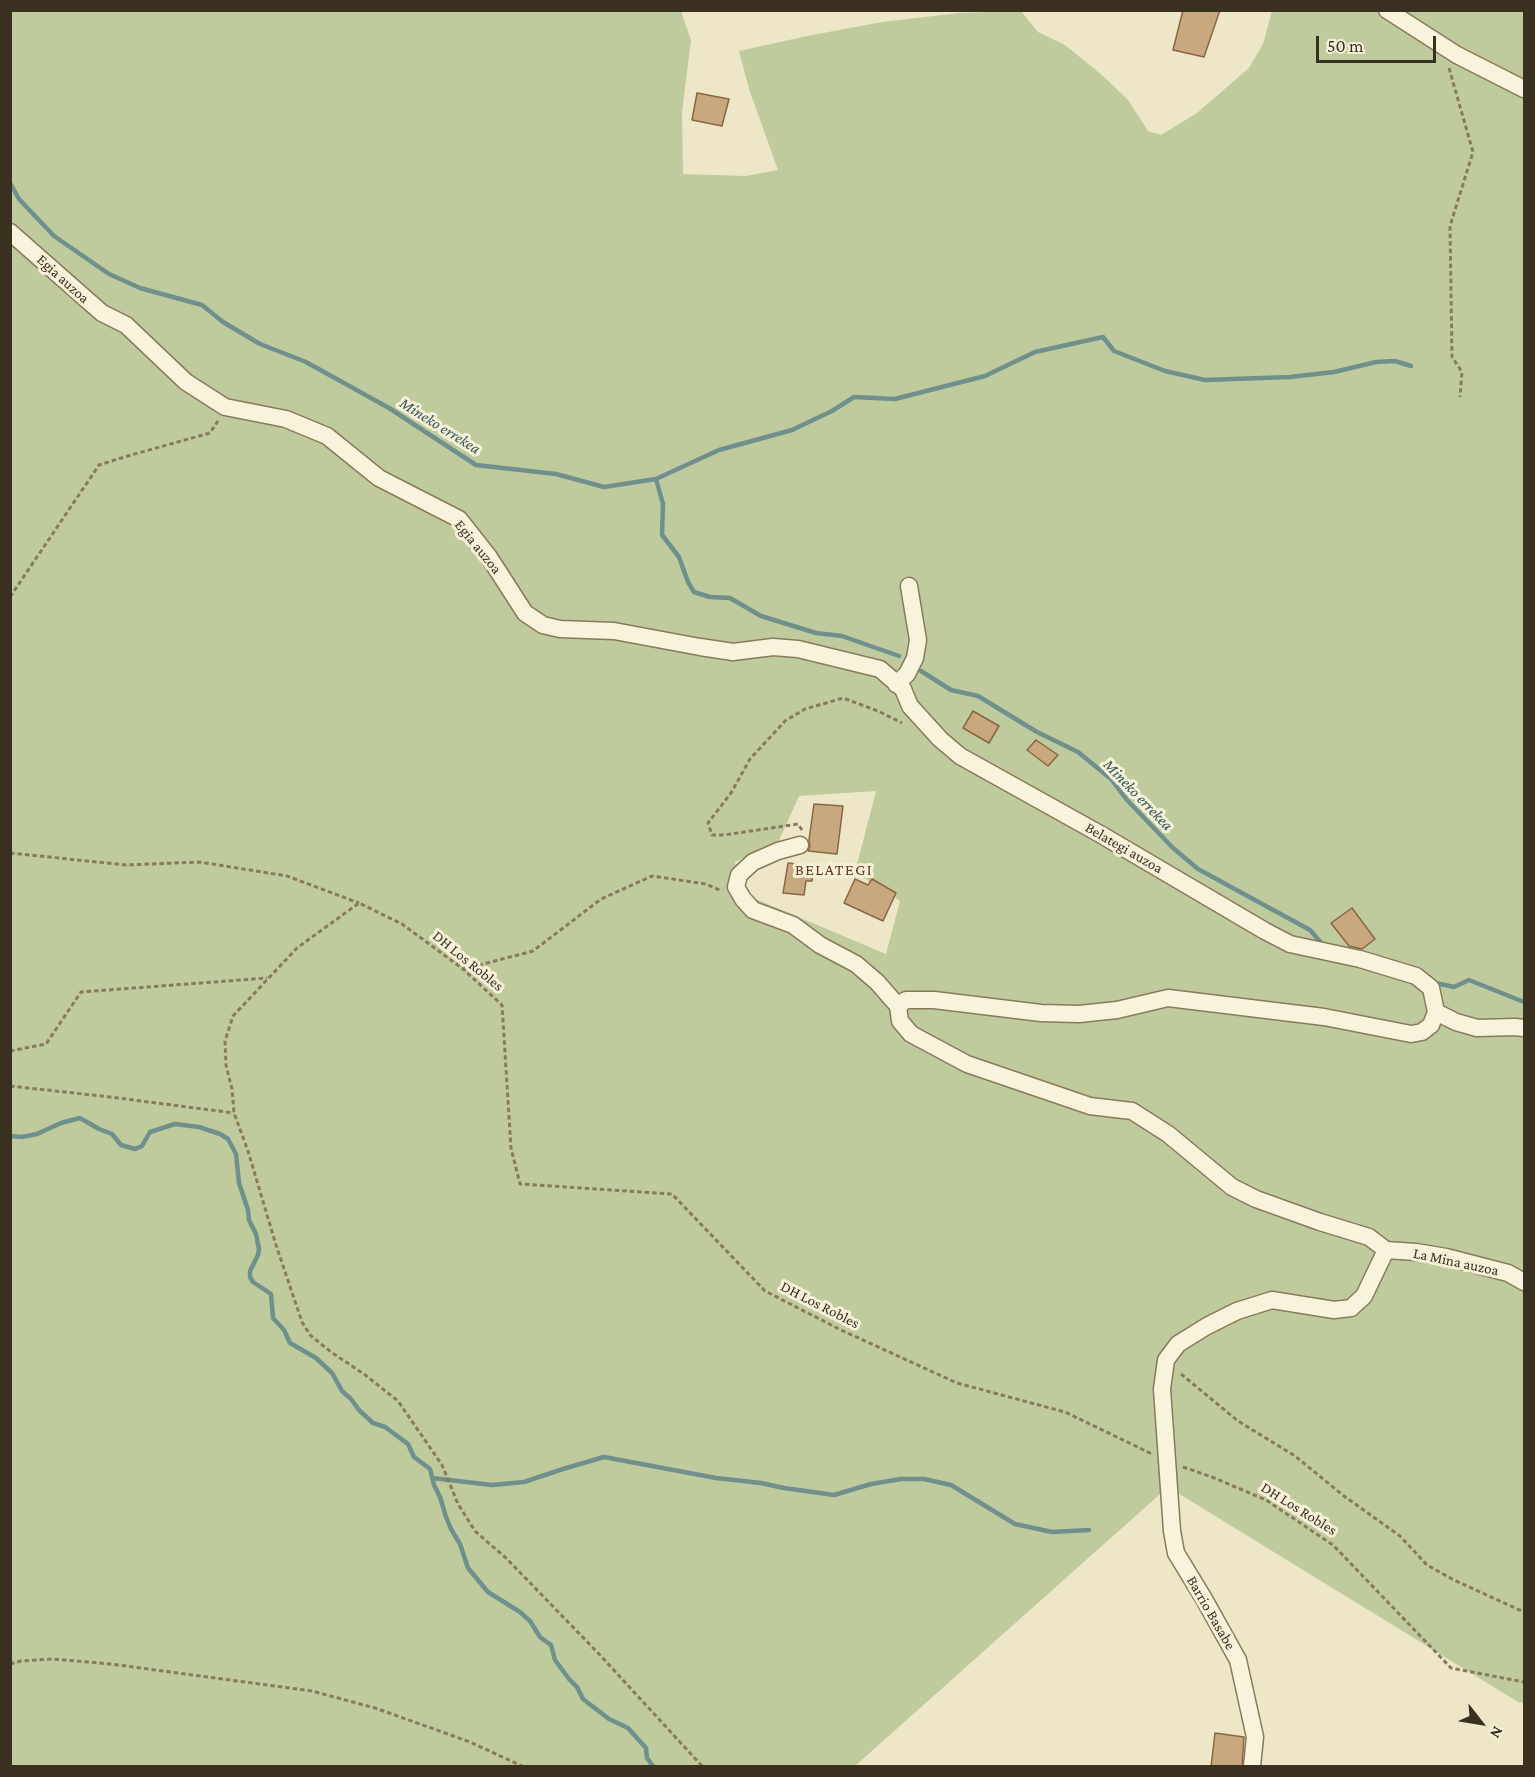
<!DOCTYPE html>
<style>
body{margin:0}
#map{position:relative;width:1535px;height:1777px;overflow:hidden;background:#ede7c8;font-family:"Crimson Pro",serif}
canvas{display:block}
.frame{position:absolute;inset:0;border:12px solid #393020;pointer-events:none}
.north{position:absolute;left:1451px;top:1693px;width:60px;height:60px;-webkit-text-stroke:4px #f5f0d7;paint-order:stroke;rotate:121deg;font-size:16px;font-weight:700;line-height:24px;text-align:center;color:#393020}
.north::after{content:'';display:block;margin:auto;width:21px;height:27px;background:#393020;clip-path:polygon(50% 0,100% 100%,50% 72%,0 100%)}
.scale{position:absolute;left:1316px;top:36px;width:120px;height:27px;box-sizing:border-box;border:3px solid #393020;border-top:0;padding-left:8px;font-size:18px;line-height:21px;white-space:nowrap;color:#393020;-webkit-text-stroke:4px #f5f0d7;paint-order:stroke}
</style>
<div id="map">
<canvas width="1535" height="1777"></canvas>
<div class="frame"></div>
<div class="north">N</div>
<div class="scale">50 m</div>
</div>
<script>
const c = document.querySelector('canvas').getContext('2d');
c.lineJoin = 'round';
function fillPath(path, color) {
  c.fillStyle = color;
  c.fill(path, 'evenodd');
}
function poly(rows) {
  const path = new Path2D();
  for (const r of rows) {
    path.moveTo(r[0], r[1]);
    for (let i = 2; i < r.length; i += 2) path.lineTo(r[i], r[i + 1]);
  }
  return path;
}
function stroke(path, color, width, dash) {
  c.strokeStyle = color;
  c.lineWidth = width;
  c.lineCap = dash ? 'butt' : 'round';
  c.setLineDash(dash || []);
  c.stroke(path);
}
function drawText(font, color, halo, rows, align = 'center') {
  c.font = font + ' "Crimson Pro",serif';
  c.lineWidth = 6;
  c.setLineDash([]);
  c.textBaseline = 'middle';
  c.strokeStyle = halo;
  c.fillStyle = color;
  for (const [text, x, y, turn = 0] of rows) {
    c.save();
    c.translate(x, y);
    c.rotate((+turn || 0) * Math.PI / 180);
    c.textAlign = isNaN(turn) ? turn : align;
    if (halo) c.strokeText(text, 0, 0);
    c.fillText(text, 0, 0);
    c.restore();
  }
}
const green = poly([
 [11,11,681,11,691,40,682,112,683,174,746,176,778,170,749,89,739,51,807,36,882,22,959,13,1021,11,1038,32,1065,45,1103,76,1128,100,1148,131,1161,135,1197,113,1249,68,1263,44,1272,11,1524,11,1524,1703,1518,1702,1168,1487,855,1766,11,1766],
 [876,791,855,872,900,901,886,954,739,892,735,862,778,843,799,796]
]);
const stream = poly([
 [10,183,19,199,54,236,109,274,140,288,202,305,223,322,260,344,306,362,389,408,476,465,556,474,604,487,656,479,719,450,792,430,832,411,854,397,895,399,985,376,1035,352,1103,337,1114,351,1165,371,1205,380,1290,377,1334,372,1376,362,1395,361,1411,366],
 [656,479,663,504,662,535,679,557,688,582,694,592,710,597,730,598,761,616,816,633,842,636,899,656],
 [921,671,951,690,978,696,1037,732,1078,752,1111,779,1127,800,1173,848,1198,869,1310,930,1324,946],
 [1431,982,1454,987,1469,980,1524,1002],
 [10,1136,22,1137,37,1134,61,1123,80,1118,99,1129,112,1134,121,1145,135,1149,142,1146,150,1132,175,1124,199,1127,220,1134,228,1139,236,1154,239,1183,248,1210,249,1220,256,1234,259,1249,258,1255,250,1271,250,1277,253,1282,271,1294,273,1318,284,1330,290,1343,316,1358,332,1373,342,1391,351,1399,359,1410,373,1423,385,1427,408,1444,414,1457,430,1469,434,1485,440,1497,446,1517,451,1529,460,1544,468,1568,488,1592,520,1612,530,1621,540,1637,551,1645,555,1660,569,1679,577,1687,583,1699,609,1719,628,1728,646,1748,647,1758,653,1766],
 [432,1478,492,1485,524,1482,563,1469,604,1457,716,1478,761,1483,784,1488,834,1495,871,1484,901,1479,924,1479,951,1485,1015,1524,1052,1532,1089,1530]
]);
const building = poly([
 [1183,10,1220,10,1204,57,1173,50,1183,10],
 [697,93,729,99,722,126,692,120,697,93],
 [973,711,999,726,989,743,963,728,973,711],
 [1036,740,1058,755,1048,766,1027,750,1036,740],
 [814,804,843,806,837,854,808,851,810,847,809,840,814,804],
 [788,863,813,866,812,881,806,881,804,895,783,893,788,863],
 [855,879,868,885,872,879,896,893,883,921,844,903,855,879],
 [1352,908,1375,939,1362,949,1349,946,1331,923,1352,908],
 [1215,1733,1244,1737,1242,1767,1211,1767,1215,1733]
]);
const path = poly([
 [1449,68,1473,152,1450,226,1452,357,1462,372,1460,397],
 [10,597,99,465,131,455,210,433,218,421],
 [802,830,798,824,724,835,712,835,708,823,731,793,750,759,785,721,805,709,843,698,878,711,902,723],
 [10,853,126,865,200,862,287,876,359,903],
 [464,969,533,951,601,899,652,876,706,884,722,891],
 [10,1051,46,1044,81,992,267,978],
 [10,1086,110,1097,234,1113],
 [1181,1374,1238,1421,1295,1456,1344,1496,1400,1536,1427,1565,1454,1580,1524,1612],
 [1183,1467,1212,1477,1266,1500,1333,1545,1451,1668,1524,1682],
 [10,1664,21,1661,53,1659,111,1664,312,1691,375,1708,420,1724,470,1742,522,1766],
 [702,1766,599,1654,507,1559,475,1531,458,1504,442,1465,398,1401,364,1374,331,1352,310,1335,302,1322,276,1245,248,1151,234,1113,232,1089,226,1065,225,1041,233,1016,297,948,359,903,402,924,463,969,502,1005,511,1148,520,1184,672,1194,765,1291,841,1330,957,1383,1065,1412,1152,1454]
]);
const minor = poly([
 [1387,10,1457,55,1524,89],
 [10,232,102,313,126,325,186,382,225,407,286,419,327,436,379,478,459,519,489,557,525,613,543,625,560,629,614,631,700,647,733,652,773,647,798,649,880,669,903,689,910,706,940,739,960,756,1100,834,1265,931,1290,944,1360,959,1416,976,1431,988,1436,1012,1431,1025,1422,1032,1411,1034,1324,1017,1168,998,1117,1010,1079,1014,1041,1013,934,1000,906,1000,898,1006,900,1021,911,1034,967,1064,1090,1106,1132,1111,1168,1134,1232,1187,1256,1199,1320,1222,1369,1237,1386,1250],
 [896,684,907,674,915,658,918,640,909,586],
 [800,845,778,851,753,862,739,875,736,887,743,899,753,910,793,925,820,945,856,964,877,982,898,1006],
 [1436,1012,1456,1022,1477,1028,1515,1027,1524,1028],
 [1386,1250,1416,1252,1446,1257,1508,1273,1524,1282],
 [1252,1766,1255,1737,1238,1660,1204,1599,1176,1553,1172,1531,1162,1389,1166,1360,1178,1344,1207,1326,1237,1311,1272,1300,1334,1310,1351,1308,1364,1296,1386,1250]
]);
const streetNames = [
 ["Egia auzoa",63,279,42],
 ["Egia auzoa",478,547,51],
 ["Belategi auzoa",1124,848,30],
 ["DH Los Robles",468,961,39],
 ["La Mina auzoa",1456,1262,12],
 ["DH Los Robles",820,1305,27],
 ["DH Los Robles",1299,1509,32],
 ["Barrio Basabe",1211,1613,60]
];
const waterNames = [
 ["Mineko errekea",440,426,32],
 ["Mineko errekea",1138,795,46]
];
const neighbourhoodNames = [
 ["BELATEGI",834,870]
];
fillPath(green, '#bfcb9c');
stroke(stream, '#6f908c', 4.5);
fillPath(building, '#caa87f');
stroke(building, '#876744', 1.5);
stroke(minor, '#887a5d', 19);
stroke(path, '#887a5d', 3, [4.5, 3]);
stroke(minor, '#f8f3db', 16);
drawText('15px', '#393020', '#f5f0d7', streetNames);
drawText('italic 16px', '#305658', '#f5f0d7', waterNames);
c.letterSpacing = '1.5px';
drawText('16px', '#643821', '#f5f0d7', neighbourhoodNames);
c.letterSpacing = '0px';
</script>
